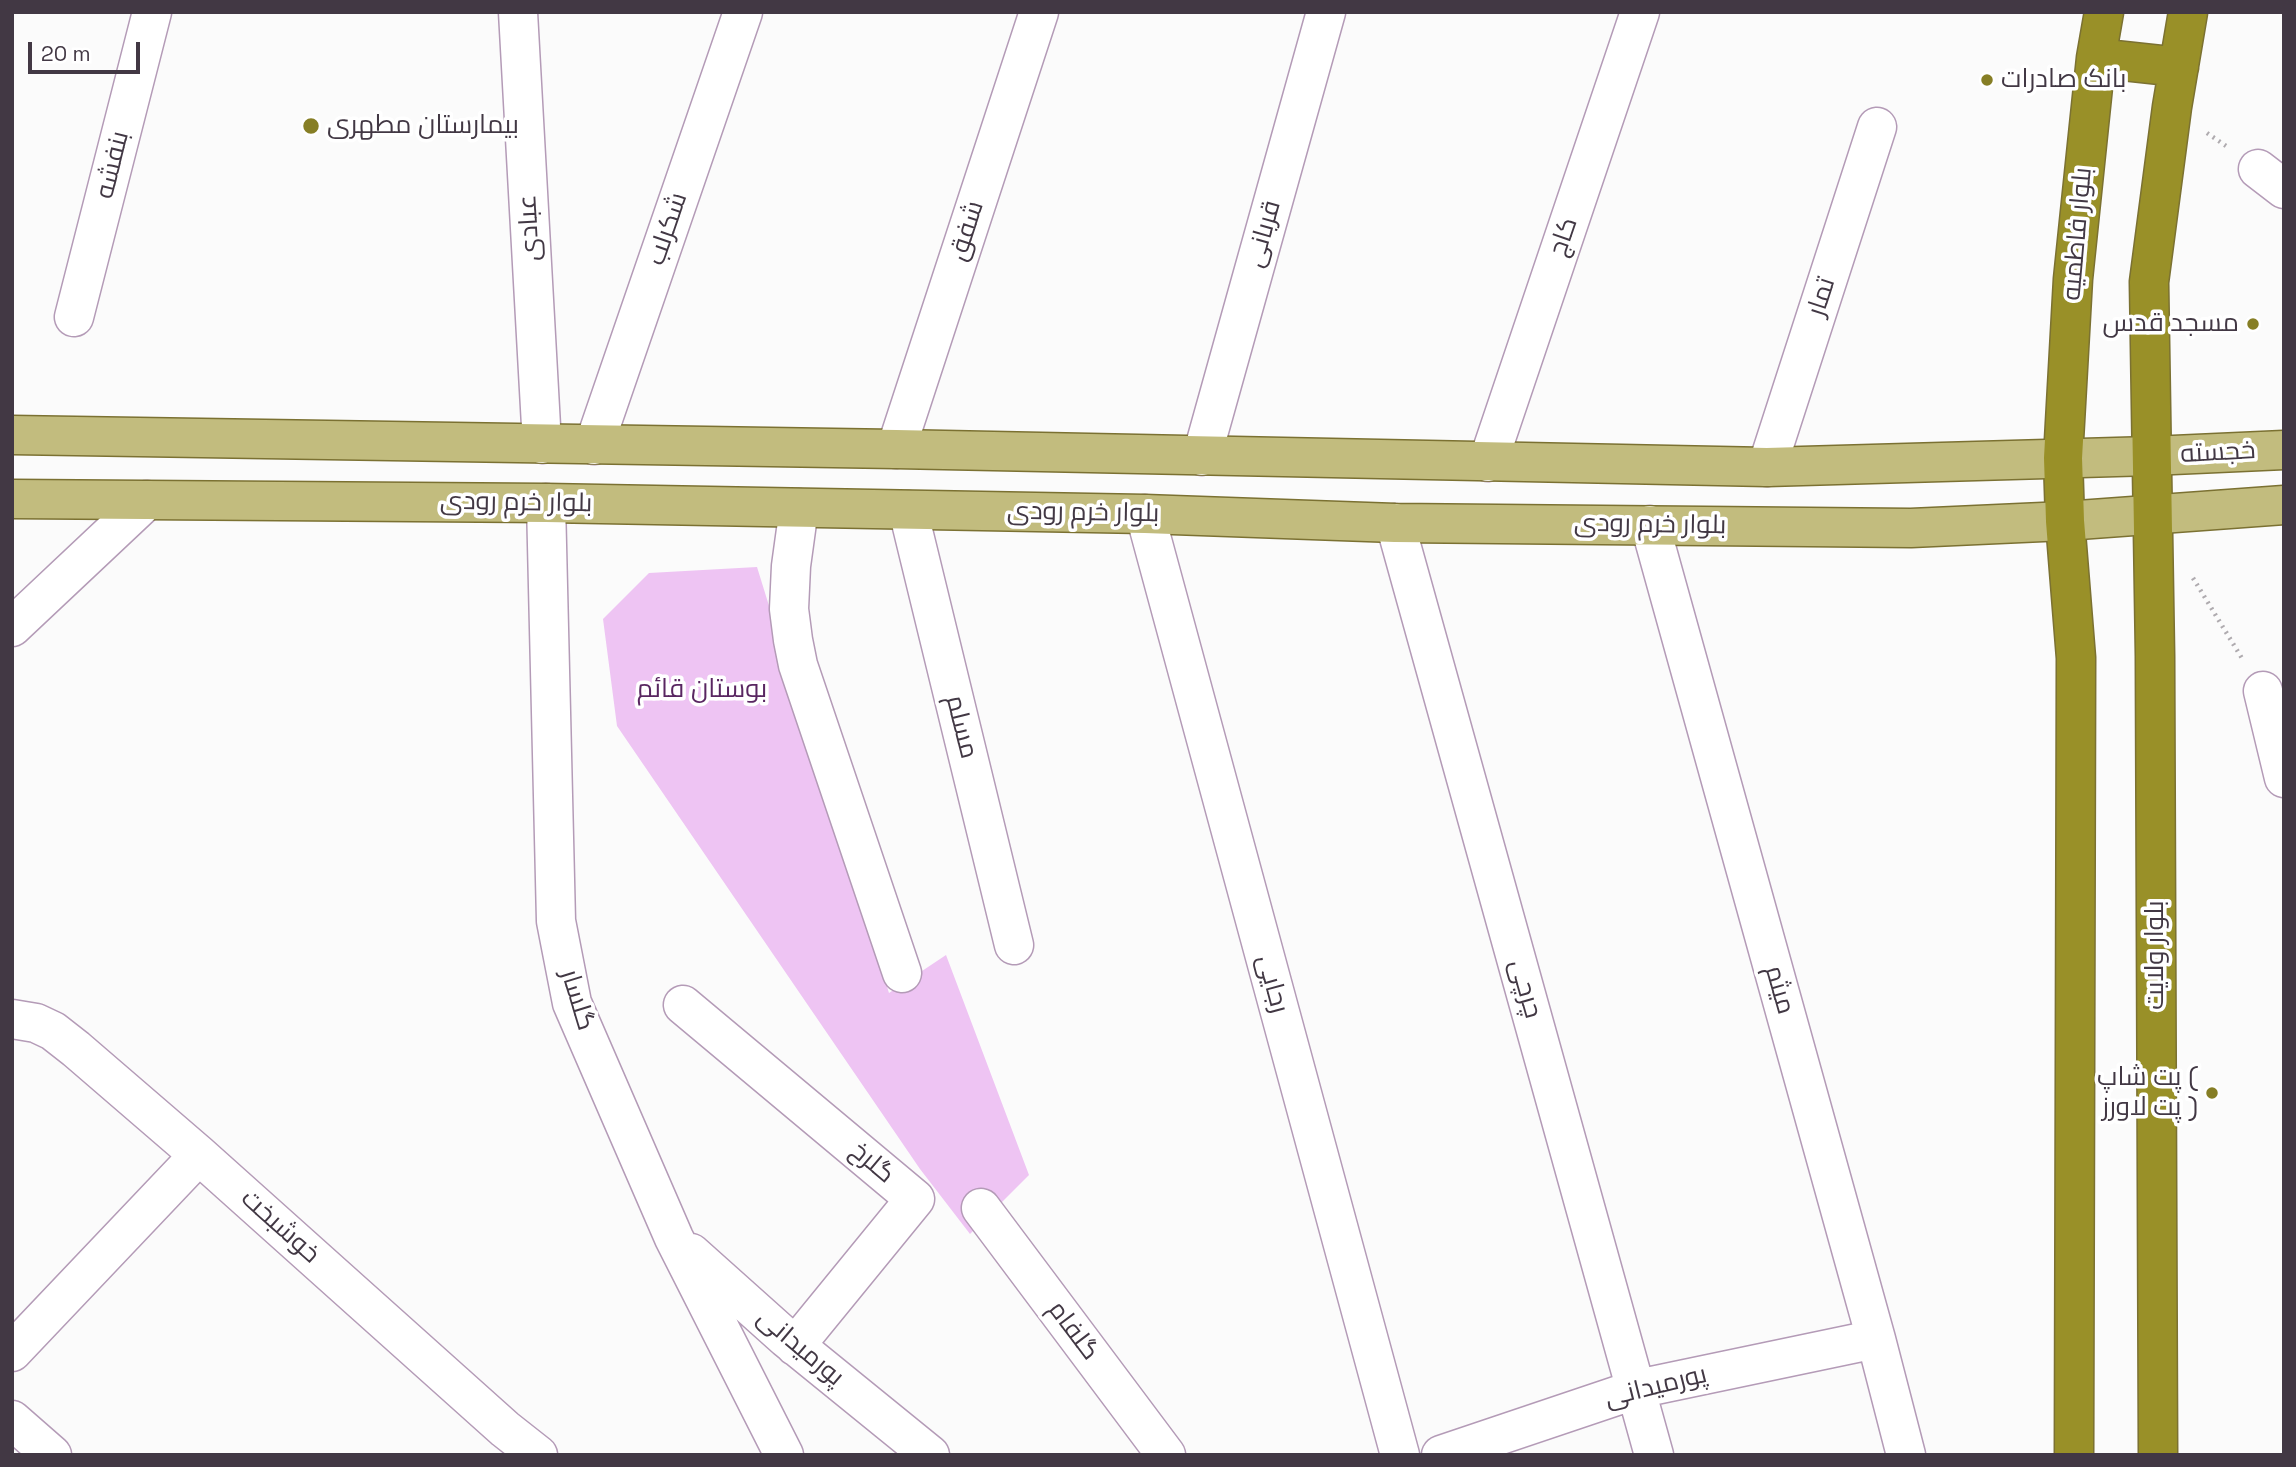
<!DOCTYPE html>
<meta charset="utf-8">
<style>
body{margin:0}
#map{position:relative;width:2296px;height:1467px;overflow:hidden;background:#fbfbfb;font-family:"Space Grotesk",sans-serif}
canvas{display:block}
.frame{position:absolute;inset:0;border:14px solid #423844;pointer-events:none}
.scale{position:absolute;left:28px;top:42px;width:112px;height:32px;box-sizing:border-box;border:4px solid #423844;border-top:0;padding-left:9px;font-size:21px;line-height:24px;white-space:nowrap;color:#423844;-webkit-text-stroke:5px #fff;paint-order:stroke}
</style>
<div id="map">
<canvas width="2296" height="1467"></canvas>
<div class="frame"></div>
<div class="scale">20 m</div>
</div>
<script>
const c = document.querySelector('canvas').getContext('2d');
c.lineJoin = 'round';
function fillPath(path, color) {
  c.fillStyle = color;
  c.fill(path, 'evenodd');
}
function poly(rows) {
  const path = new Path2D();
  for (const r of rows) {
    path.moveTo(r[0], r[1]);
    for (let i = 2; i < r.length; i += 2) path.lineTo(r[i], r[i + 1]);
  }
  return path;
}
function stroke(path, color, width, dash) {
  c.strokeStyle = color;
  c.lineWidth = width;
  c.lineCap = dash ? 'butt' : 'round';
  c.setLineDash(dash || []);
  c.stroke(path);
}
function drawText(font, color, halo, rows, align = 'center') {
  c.font = font + ' "Space Grotesk",Cairo,sans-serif';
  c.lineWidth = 7;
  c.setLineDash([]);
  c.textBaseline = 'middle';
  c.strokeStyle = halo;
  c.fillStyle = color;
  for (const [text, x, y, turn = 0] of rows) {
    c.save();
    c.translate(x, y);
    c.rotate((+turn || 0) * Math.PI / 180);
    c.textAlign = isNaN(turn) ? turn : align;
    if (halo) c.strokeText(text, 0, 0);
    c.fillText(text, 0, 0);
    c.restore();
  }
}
const green = poly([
 [757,567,889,993,946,955,1029,1175,970,1234,920,1169,617,726,603,619,649,573]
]);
const path = poly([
 [2207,133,2229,148],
 [2193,578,2243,660]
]);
const minor = poly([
 [518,12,542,444],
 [2258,169,2284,189],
 [74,317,152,12],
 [594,445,743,12],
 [896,449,1039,12],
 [1202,456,1326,12],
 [1488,462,1640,12],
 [1767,467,1877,127],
 [546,503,556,921,572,1003,674,1238,784,1455],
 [799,508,791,566,789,609,793,640,798,665,902,973],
 [908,510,1014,945],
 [1145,514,1400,1455],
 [1395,523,1654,1455],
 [1650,525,1876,1339,1906,1455],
 [12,627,147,500],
 [2263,691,2284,778],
 [683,1005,915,1199,795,1346],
 [12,1019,36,1023,53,1031,76,1049,199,1155,505,1429,538,1455],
 [981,1208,1166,1455],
 [691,1253,786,1338,930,1455],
 [12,1352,199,1155],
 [12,1420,52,1455],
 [1441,1455,1637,1389,1876,1339]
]);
const major = poly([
 [12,435,896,449,1767,467,2151,456,2284,450],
 [12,499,546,503,1145,514,1395,523,1911,528,2065,521,2284,505]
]);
const highway = poly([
 [2096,58,2179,67],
 [2074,1455,2076,658,2065,521,2063,458,2073,279,2096,58,2104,12],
 [2158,1455,2155,656,2149,282,2172,107,2188,12]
]);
const markers = [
 [1987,80,7,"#867e25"],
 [311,126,9,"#867e25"],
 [2253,324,7,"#867e25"],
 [2212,1093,7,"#867e25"]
];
const poiNames = [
 ["بانک صادرات",2001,80],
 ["بیمارستان مطهری",327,126],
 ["مسجد قدس",2239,324,"right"],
 ["پت شاپ (",2198,1078,"right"],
 ["پت لاورز )",2198,1108,"right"]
];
const streetNames = [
 ["بنفشه",113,165,-76],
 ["عبادی",530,228,-93],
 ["شکرلب",668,229,-71],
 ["شفق",967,231,-72],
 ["قربانی",1264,234,-74],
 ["بلوار فاطمیه",2078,234,-85],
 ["کاج",1564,237,-71],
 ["تمار",1822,297,-72],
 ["خجسته",2218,453,-3],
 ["بلوار خرم رودی",516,503,1],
 ["بلوار خرم رودی",1083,513,1],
 ["بلوار خرم رودی",1650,525,1],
 ["مسلم",961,727,76],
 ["بلوار ولایت",2156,955,-90],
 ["رجایی",1272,984,75],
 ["چرچی",1525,989,74],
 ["میثم",1779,990,74],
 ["گلسار",577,1000,73],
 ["گلرخ",872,1163,40],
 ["خوشبخت",280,1227,42],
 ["گلفام",1073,1331,53],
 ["پورمیدانی",800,1348,40],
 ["پورمیدانی",1656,1387,-14]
];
const parkNames = [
 ["بوستان قائم",702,690]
];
fillPath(green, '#eec4f3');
stroke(minor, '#b49bb7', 41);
stroke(major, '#7b7132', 41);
stroke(highway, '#7b7132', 41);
stroke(path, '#afabaf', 4.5, [2, 5]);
stroke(minor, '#fff', 38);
stroke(major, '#c2bc7e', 38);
stroke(highway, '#999028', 38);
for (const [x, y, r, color] of markers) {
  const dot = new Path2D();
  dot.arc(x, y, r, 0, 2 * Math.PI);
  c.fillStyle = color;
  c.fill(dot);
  stroke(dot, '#fff', 2.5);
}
drawText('26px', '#423844', '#fff', poiNames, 'left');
drawText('26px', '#423844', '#fff', streetNames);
drawText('26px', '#592661', '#fff', parkNames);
</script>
